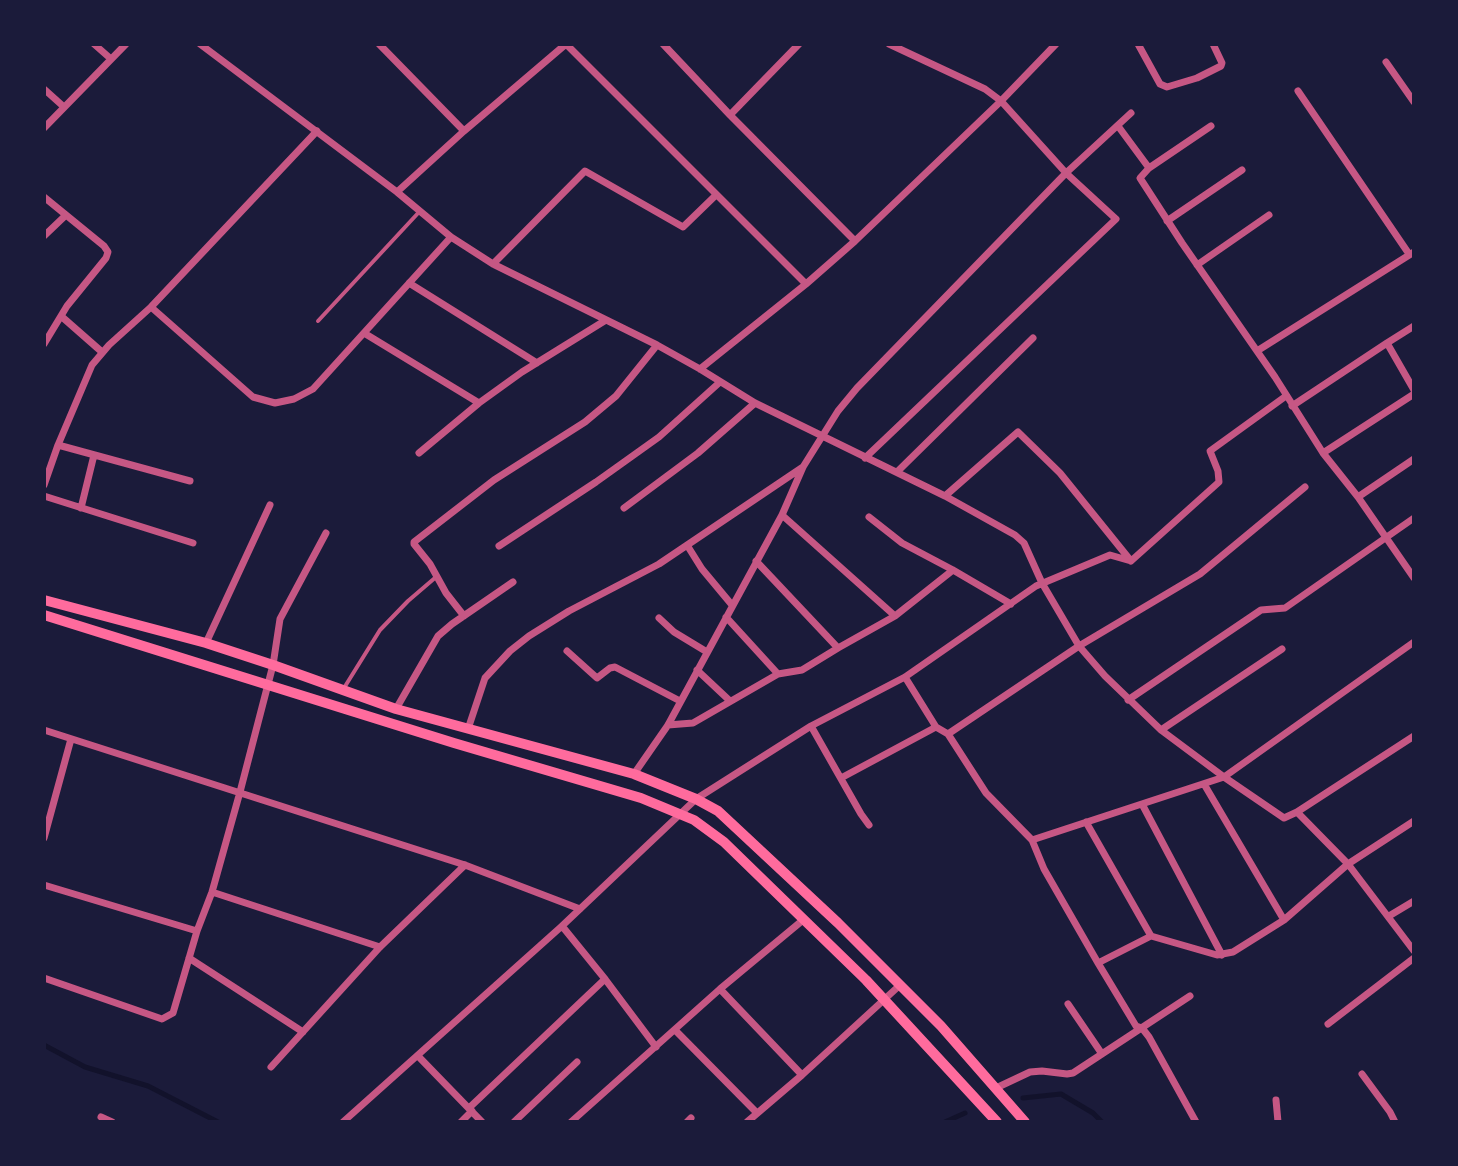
<!DOCTYPE html>
<style>
body{margin:0}
#map{position:relative;width:1458px;height:1166px;overflow:hidden;background:#1b1b3a;font-family:Bitter,serif}
canvas{display:block}
.frame{position:absolute;inset:0;border:46px solid #1b1b3a;pointer-events:none}
</style>
<div id="map">
<canvas width="1458" height="1166"></canvas>
<div class="frame"></div>
</div>
<script>
const c = document.querySelector('canvas').getContext('2d');
c.lineJoin = 'round';
function poly(rows) {
  const path = new Path2D();
  for (const r of rows) {
    path.moveTo(r[0], r[1]);
    for (let i = 2; i < r.length; i += 2) path.lineTo(r[i], r[i + 1]);
  }
  return path;
}
function stroke(path, color, width, dash) {
  c.strokeStyle = color;
  c.lineWidth = width;
  c.lineCap = dash ? 'butt' : 'round';
  c.setLineDash(dash || []);
  c.stroke(path);
}
const stream = poly([
 [44,1045,85,1067,148,1086,218,1122],
 [1023,1098,1061,1094,1093,1113,1102,1122],
 [945,1122,965,1113]
]);
const service = poly([
 [318,321,420,211],
 [344,688,380,630,408,601,436,577]
]);
const minor = poly([
 [94,44,111,59],
 [200,44,397,192,451,237,493,264,657,345,700,369,755,403,945,496,1015,535,1024,543,1042,583,1079,646,1105,676,1161,730,1224,777,1284,818,1297,812,1414,736],
 [379,44,464,131],
 [566,44,806,284],
 [663,44,730,115,855,241],
 [1138,44,1160,84,1167,87,1197,78,1221,66,1222,63,1213,44],
 [1386,62,1414,102],
 [44,89,64,107],
 [1298,91,1409,254],
 [730,115,799,44],
 [1118,126,1149,168],
 [1211,126,1149,168,1140,178,1182,243,1275,377,1323,453,1358,497,1414,578],
 [44,128,126,44],
 [397,192,464,131,566,44],
 [44,197,104,246,108,252,106,258,67,306,44,344],
 [1167,221,1242,170],
 [44,236,66,215],
 [493,264,585,171,683,227,716,195],
 [1197,265,1269,215],
 [409,283,537,363],
 [151,307,253,397,275,403,294,399,313,389,451,237],
 [61,316,102,352],
 [364,333,479,403],
 [1387,343,1414,326],
 [1257,351,1414,252],
 [700,369,806,284,855,241,1001,101,1056,44],
 [1292,406,1387,343,1414,390],
 [58,445,190,481],
 [419,453,479,403,522,372,606,320],
 [1323,453,1414,394],
 [865,458,1116,219,1066,173,1001,101,985,89,889,44],
 [897,472,1033,338],
 [44,485,58,445,92,365,109,345,151,307,317,131],
 [44,496,193,543],
 [945,496,1018,432,1060,473,1131,561],
 [1358,497,1414,459],
 [81,508,94,455],
 [624,508,698,453,755,403],
 [782,515,895,616],
 [869,517,902,543,953,570,1011,604],
 [687,545,702,569,732,605],
 [499,546,596,482,659,437,720,382],
 [756,561,838,648],
 [464,616,446,593,430,564,414,544,414,542,494,480,585,422,616,396,657,345],
 [726,617,778,674],
 [659,618,674,632,707,652],
 [206,643,270,505],
 [567,651,597,678,610,668,615,667,680,701],
 [697,670,730,701],
 [905,677,936,727,948,734,986,793,1032,840,1044,869,1098,963,1136,1026,1142,1028,1149,1037,1196,1122],
 [1128,700,1261,610,1285,608,1414,518],
 [396,709,438,636,452,624,513,582],
 [668,725,693,723,778,674,802,670,838,648,895,616,953,570],
 [811,726,861,814,869,825],
 [468,729,485,678,510,651,529,636,569,611,659,564,803,467],
 [44,730,465,865,580,909],
 [1161,730,1282,649],
 [948,734,1079,646,1200,574,1305,487],
 [634,774,668,725,782,515,803,467,838,411,857,388,1066,173,1131,113],
 [841,778,936,727],
 [1204,784,1284,920],
 [1142,804,1222,955],
 [1297,812,1348,864,1414,951],
 [1086,822,1151,936],
 [44,838,71,739],
 [1032,840,1224,777,1414,642],
 [44,885,197,931],
 [212,892,380,947],
 [1389,916,1414,901],
 [562,926,605,979,656,1047],
 [189,958,303,1032],
 [1098,963,1151,936,1217,955,1233,952,1284,920,1348,864,1414,821],
 [44,978,162,1019,173,1013,197,931,212,892,240,792,273,665,280,619,326,533],
 [720,989,802,1075],
 [1068,1004,1102,1054],
 [1328,1024,1414,958],
 [675,1030,757,1113],
 [418,1056,482,1122],
 [271,1067,380,947,465,865],
 [1362,1074,1390,1112,1395,1122],
 [996,1088,1030,1072,1042,1071,1067,1074,1073,1073,1190,996],
 [1276,1100,1278,1122],
 [469,1108,605,979],
 [101,1117,112,1122],
 [343,1122,562,926,696,799,811,726,905,677,1036,586,1110,555,1131,561,1219,482,1218,471,1210,451,1286,396],
 [461,1122,472,1111],
 [514,1122,577,1062],
 [571,1122,720,989,803,920],
 [687,1122,691,1118],
 [747,1122,802,1075,900,985]
]);
const secondary = poly([
 [44,600,206,643,273,665,396,709,634,774,696,799,718,811,838,923,941,1026,1025,1122],
 [44,615,454,743,641,798,694,820,724,842,866,980,997,1122]
]);
stroke(stream, '#12122b', 5);
stroke(service, '#c65784', 4);
stroke(minor, '#c65784', 7);
stroke(secondary, '#ff6b9d', 10);
</script>
